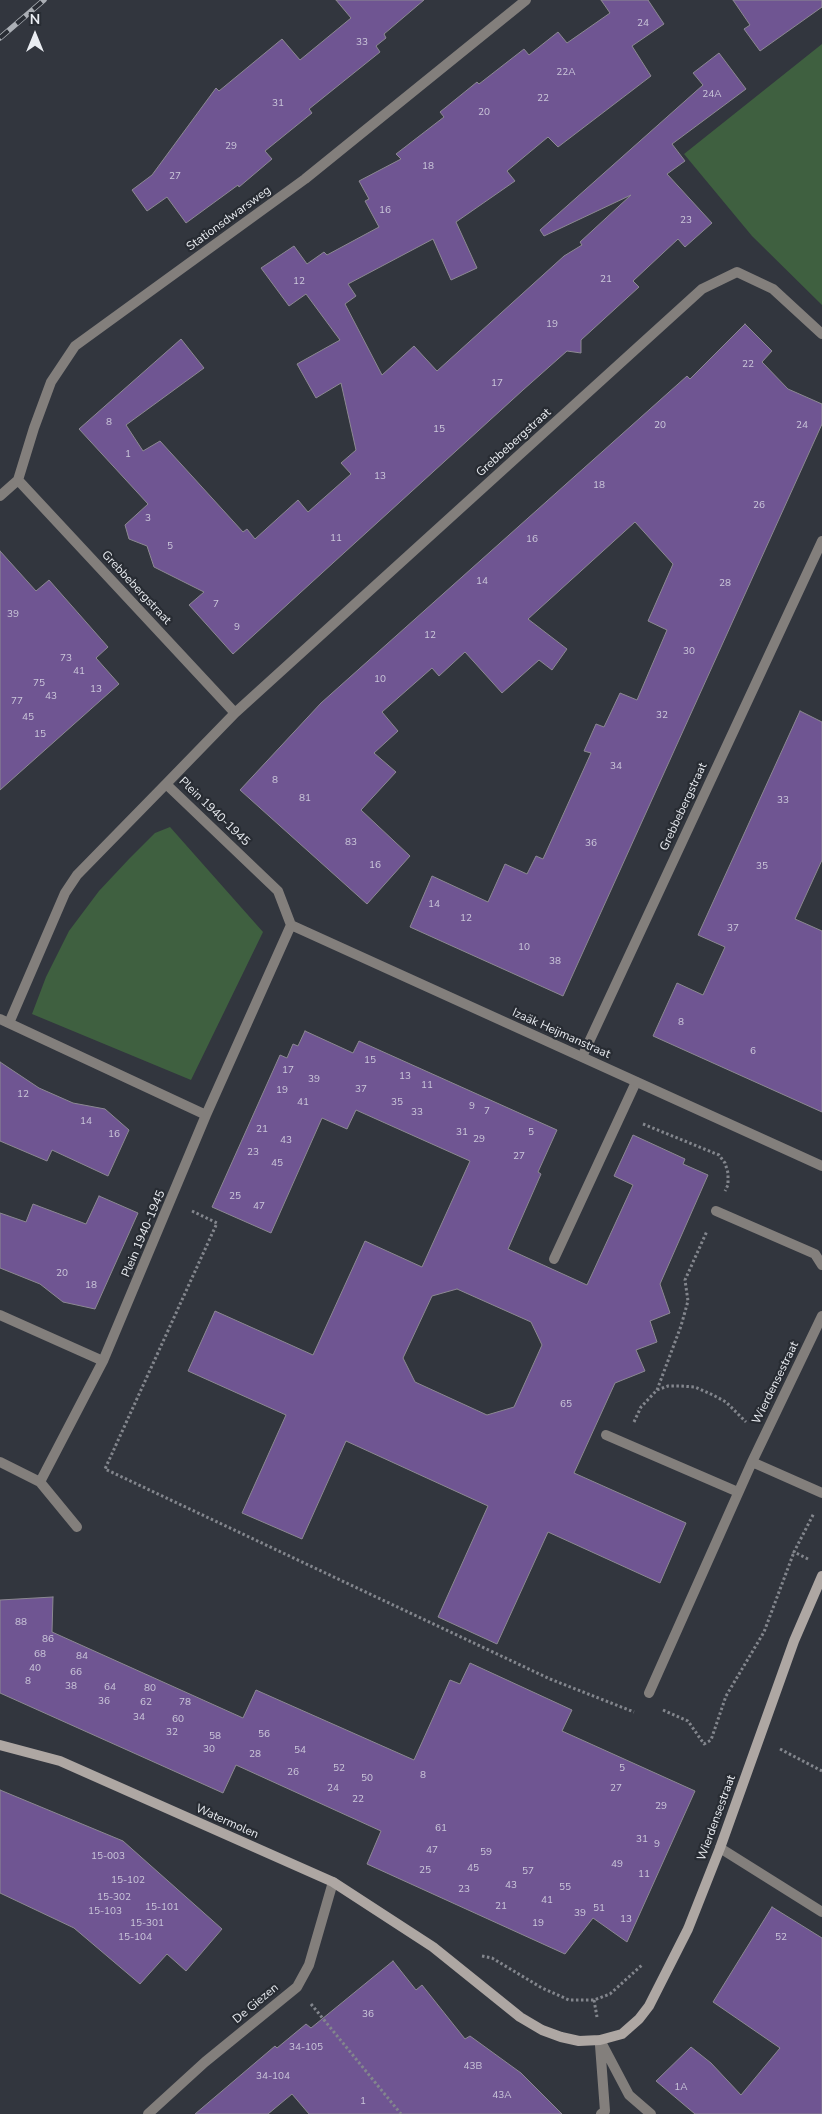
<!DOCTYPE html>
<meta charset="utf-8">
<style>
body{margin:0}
#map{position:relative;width:822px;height:2114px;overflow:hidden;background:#32363e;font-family:"Nunito Sans",sans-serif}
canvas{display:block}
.north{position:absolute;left:10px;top:10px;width:50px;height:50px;-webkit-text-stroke:4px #282c33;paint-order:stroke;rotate:0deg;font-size:14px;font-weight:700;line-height:20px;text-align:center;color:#eaedf2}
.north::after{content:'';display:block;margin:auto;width:18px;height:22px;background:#eaedf2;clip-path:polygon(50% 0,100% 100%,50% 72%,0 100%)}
</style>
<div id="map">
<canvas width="822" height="2114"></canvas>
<div class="north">N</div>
</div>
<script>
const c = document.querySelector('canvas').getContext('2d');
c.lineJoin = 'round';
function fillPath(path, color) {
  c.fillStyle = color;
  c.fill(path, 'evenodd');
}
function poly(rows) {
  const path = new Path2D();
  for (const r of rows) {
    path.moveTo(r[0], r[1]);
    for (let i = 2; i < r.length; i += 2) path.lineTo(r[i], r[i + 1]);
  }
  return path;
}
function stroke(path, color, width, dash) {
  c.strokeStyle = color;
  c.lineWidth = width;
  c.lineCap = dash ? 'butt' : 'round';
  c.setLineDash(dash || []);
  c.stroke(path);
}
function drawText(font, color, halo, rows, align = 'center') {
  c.font = font + ' "Nunito Sans",sans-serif';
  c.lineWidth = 4.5;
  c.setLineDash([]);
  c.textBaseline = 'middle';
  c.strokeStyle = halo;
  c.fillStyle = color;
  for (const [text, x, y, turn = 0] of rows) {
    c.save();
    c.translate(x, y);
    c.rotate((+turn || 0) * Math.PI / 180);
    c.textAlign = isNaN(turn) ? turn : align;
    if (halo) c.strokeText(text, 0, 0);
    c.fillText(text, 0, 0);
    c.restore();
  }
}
const green = poly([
 [822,44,822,305,752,236,684,154],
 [170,827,263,932,191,1080,32,1014,46,977,69,931,99,891,129,859,155,833]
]);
const building = poly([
 [336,0,424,0,384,34,386,38,376,46,380,52,309,109,312,113,265,151,272,159,239,187,238,185,186,223,167,197,147,211,132,190,152,175,216,88,219,91,282,39,300,60,351,18,336,0],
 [601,0,648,0,664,24,632,46,651,76,558,147,548,137,507,171,515,181,456,222,477,268,451,280,433,239,348,284,356,296,345,304,382,375,414,346,437,371,564,256,582,245,580,242,631,195,544,236,540,230,703,85,693,73,719,53,746,89,672,144,685,161,667,174,712,223,685,247,678,239,633,281,639,287,581,340,581,353,567,351,523,390,233,654,189,605,204,592,154,567,147,546,129,539,125,525,148,504,79,429,181,339,204,368,126,425,143,451,160,441,243,532,247,529,255,539,298,500,308,512,351,474,341,463,356,450,341,383,316,398,297,364,340,340,306,294,289,306,261,268,294,246,307,264,324,252,327,255,379,227,365,201,369,199,359,181,401,159,396,154,444,117,440,112,477,82,479,84,524,49,529,55,558,32,567,43,610,13,601,0],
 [733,0,822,0,822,7,760,51,744,29,750,25,733,0],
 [745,324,772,351,762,362,788,389,822,404,822,424,563,996,410,927,432,876,488,902,505,864,527,874,536,856,543,859,591,753,584,751,596,724,604,727,620,693,637,700,667,630,648,621,673,564,635,522,528,619,567,649,552,670,539,660,502,693,465,652,439,676,432,668,382,712,398,731,374,753,396,772,361,810,410,856,367,904,240,790,321,703,687,376,690,379,745,324],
 [0,551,36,591,49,580,108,647,96,658,119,684,0,790,0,551],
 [800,711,822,722,822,860,795,919,822,931,822,1112,653,1036,677,983,703,995,725,947,698,935,800,711],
 [305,1031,353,1053,359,1041,557,1130,538,1172,541,1174,508,1249,587,1285,633,1185,614,1176,633,1135,685,1159,683,1164,708,1175,660,1284,670,1313,650,1321,657,1342,636,1350,645,1371,615,1383,574,1473,686,1523,660,1583,548,1532,497,1644,438,1617,488,1506,346,1441,302,1539,242,1513,286,1415,188,1371,215,1311,313,1355,365,1241,422,1267,470,1161,356,1110,347,1129,322,1118,271,1233,212,1207,280,1055,287,1058,293,1044,298,1046,305,1031],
 [457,1289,531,1322,542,1345,514,1407,487,1415,415,1382,403,1358,432,1296,457,1289],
 [0,1062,39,1088,73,1103,105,1109,129,1130,108,1176,52,1150,47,1161,0,1141,0,1062],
 [99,1196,138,1213,95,1309,63,1302,40,1284,0,1268,0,1213,26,1222,33,1204,86,1224,99,1196],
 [53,1597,52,1632,243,1718,256,1690,414,1760,450,1680,460,1684,470,1663,572,1710,562,1731,695,1791,627,1942,593,1918,565,1954,367,1864,381,1831,236,1765,223,1793,0,1693,0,1600,53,1597],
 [0,1790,123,1841,222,1929,186,1971,167,1954,140,1984,74,1928,0,1893,0,1790],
 [772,1907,822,1938,822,2114,695,2114,656,2081,691,2047,711,2063,741,2095,780,2048,713,2002,772,1907],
 [393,1961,416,1990,422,1985,465,2039,470,2036,521,2073,562,2114,309,2114,292,2094,268,2114,195,2114,275,2046,277,2048,306,2024,311,2028,393,1961]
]);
const path = poly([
 [643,1124,719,1155,725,1163,728,1173,728,1185,725,1191],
 [192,1211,217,1223,105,1469,550,1679,634,1712],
 [657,1390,681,1326,688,1301,685,1280,707,1231],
 [634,1422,641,1407,657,1390,668,1386,680,1386,695,1387,713,1395,726,1402,746,1422],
 [808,1559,794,1552,814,1513],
 [663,1710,688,1721,704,1744,711,1740,726,1696,764,1632,794,1552],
 [780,1749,822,1771],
 [482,1956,492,1958,542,1988,569,2000,594,2000,610,1994,642,1965],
 [594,2000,597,2017],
 [311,2004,401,2114]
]);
const lane = poly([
 [554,1259,636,1082],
 [606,1435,738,1492]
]);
const street = poly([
 [18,480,235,713],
 [0,496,18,480,34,428,51,382,75,346,305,179,526,0],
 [166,784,235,713,702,289,737,272,773,289,822,334],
 [291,925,822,1166],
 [0,1019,206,1115],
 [9,1023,65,893,77,875,166,784,278,891,291,925,206,1115,103,1361,40,1482],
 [582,1057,822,541],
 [716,1211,815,1254,822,1265],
 [0,1315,103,1361],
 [0,1462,40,1482,77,1527],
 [752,1462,822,1493],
 [649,1693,752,1462,822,1316],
 [720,1848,822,1912],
 [600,2040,629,2095,651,2114],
 [600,2045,605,2111,601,2114],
 [148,2114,205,2062,297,1987,309,1965,333,1882]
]);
const secondary = poly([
 [0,1745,60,1761,333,1882,433,1947,520,2017,542,2030,561,2037,579,2041,600,2040,622,2034,639,2019,649,2006,688,1929,720,1848,794,1641,822,1576]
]);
const rail = poly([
 [0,38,44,0]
]);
const numberNames = [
 ["24",643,24],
 ["33",362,43],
 ["22A",566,73],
 ["24A",712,95],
 ["22",543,99],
 ["31",278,104],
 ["20",484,113],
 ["29",231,147],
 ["18",428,167],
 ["27",175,177],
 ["16",385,211],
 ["23",686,221],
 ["21",606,280],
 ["12",299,282],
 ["19",552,325],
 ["22",748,365],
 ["17",497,384],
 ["8",109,423],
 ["20",660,426],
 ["24",802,426],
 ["15",439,430],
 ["1",128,455],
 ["13",380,477],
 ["18",599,486],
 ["26",759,506],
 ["3",148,519],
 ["11",336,539],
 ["16",532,540],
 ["5",170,547],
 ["14",482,582],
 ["28",725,584],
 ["7",216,605],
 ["39",13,615],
 ["9",237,628],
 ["12",430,636],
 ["30",689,652],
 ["73",66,659],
 ["41",79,672],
 ["10",380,680],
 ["75",39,684],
 ["13",96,690],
 ["43",51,697],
 ["77",17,702],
 ["32",662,716],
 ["45",28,718],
 ["15",40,735],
 ["34",616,767],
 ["8",275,781],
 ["81",305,799],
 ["33",783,801],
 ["83",351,843],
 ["36",591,844],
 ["16",375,866],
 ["35",762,867],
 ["14",434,905],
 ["12",466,919],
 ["37",733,929],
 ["10",524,948],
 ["38",555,962],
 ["8",681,1023],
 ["6",753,1052],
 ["15",370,1061],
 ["17",288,1071],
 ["13",405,1077],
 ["39",314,1080],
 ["11",427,1086],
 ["37",361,1090],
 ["19",282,1091],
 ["12",23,1095],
 ["41",303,1103],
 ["35",397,1103],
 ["9",472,1107],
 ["7",487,1112],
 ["33",417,1113],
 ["14",86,1122],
 ["21",262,1130],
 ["31",462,1133],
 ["5",531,1133],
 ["16",114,1135],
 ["29",479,1140],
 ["43",286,1141],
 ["23",253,1153],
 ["27",519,1157],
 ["45",277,1164],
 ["25",235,1197],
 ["47",259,1207],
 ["20",62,1274],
 ["18",91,1286],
 ["65",566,1405],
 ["88",21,1623],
 ["86",48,1640],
 ["68",40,1655],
 ["84",82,1657],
 ["40",35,1669],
 ["66",76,1673],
 ["8",28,1682],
 ["38",71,1687],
 ["64",110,1688],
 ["80",150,1689],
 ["36",104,1702],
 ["62",146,1703],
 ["78",185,1703],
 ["34",139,1718],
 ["60",178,1720],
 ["32",172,1733],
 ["56",264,1735],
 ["58",215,1737],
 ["30",209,1750],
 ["54",300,1751],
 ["28",255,1755],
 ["52",339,1769],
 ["5",622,1769],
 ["26",293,1773],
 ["8",423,1776],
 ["50",367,1779],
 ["24",333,1789],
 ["27",616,1789],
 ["22",358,1800],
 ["29",661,1807],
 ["61",441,1829],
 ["31",642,1840],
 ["9",657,1845],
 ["47",432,1851],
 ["59",486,1853],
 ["15-003",108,1857],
 ["49",617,1865],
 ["45",473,1869],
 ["25",425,1871],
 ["57",528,1872],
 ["11",644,1875],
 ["15-102",128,1881],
 ["43",511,1886],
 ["55",565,1888],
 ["23",464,1890],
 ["15-302",114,1898],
 ["41",547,1901],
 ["21",501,1907],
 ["15-101",162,1908],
 ["51",599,1909],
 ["15-103",105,1912],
 ["39",580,1914],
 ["13",626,1920],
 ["15-301",147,1924],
 ["19",538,1924],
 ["15-104",135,1938],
 ["52",781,1938],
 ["36",368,2015],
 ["34-105",306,2048],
 ["43B",473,2067],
 ["34-104",273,2077],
 ["1A",681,2088],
 ["43A",502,2096],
 ["1",363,2102]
];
const streetNames = [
 ["Stationsdwarsweg",229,219,-36],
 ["Grebbebergstraat",514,443,-42],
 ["Grebbebergstraat",136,588,47],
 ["Grebbebergstraat",684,807,-65],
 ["Plein 1940-1945",214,812,44],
 ["Izaäk Heijmanstraat",561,1034,24],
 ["Plein 1940-1945",144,1234,-67],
 ["Wierdensestraat",776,1383,-64],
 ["Wierdensestraat",717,1818,-70],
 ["Watermolen",227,1822,24],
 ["De Giezen",256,2004,-40]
];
fillPath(green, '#3f6040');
fillPath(building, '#6f5592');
stroke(building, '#8c8992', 1);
stroke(path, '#83868d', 3, [2.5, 2.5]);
stroke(lane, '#837f7c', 10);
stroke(street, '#837f7c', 10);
stroke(secondary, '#aea7a3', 10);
stroke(rail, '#abafb5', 5.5);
stroke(rail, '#282c33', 4, [11]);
drawText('10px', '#cbc7da', null, numberNames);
drawText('12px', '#eaedf2', '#282c33', streetNames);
</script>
